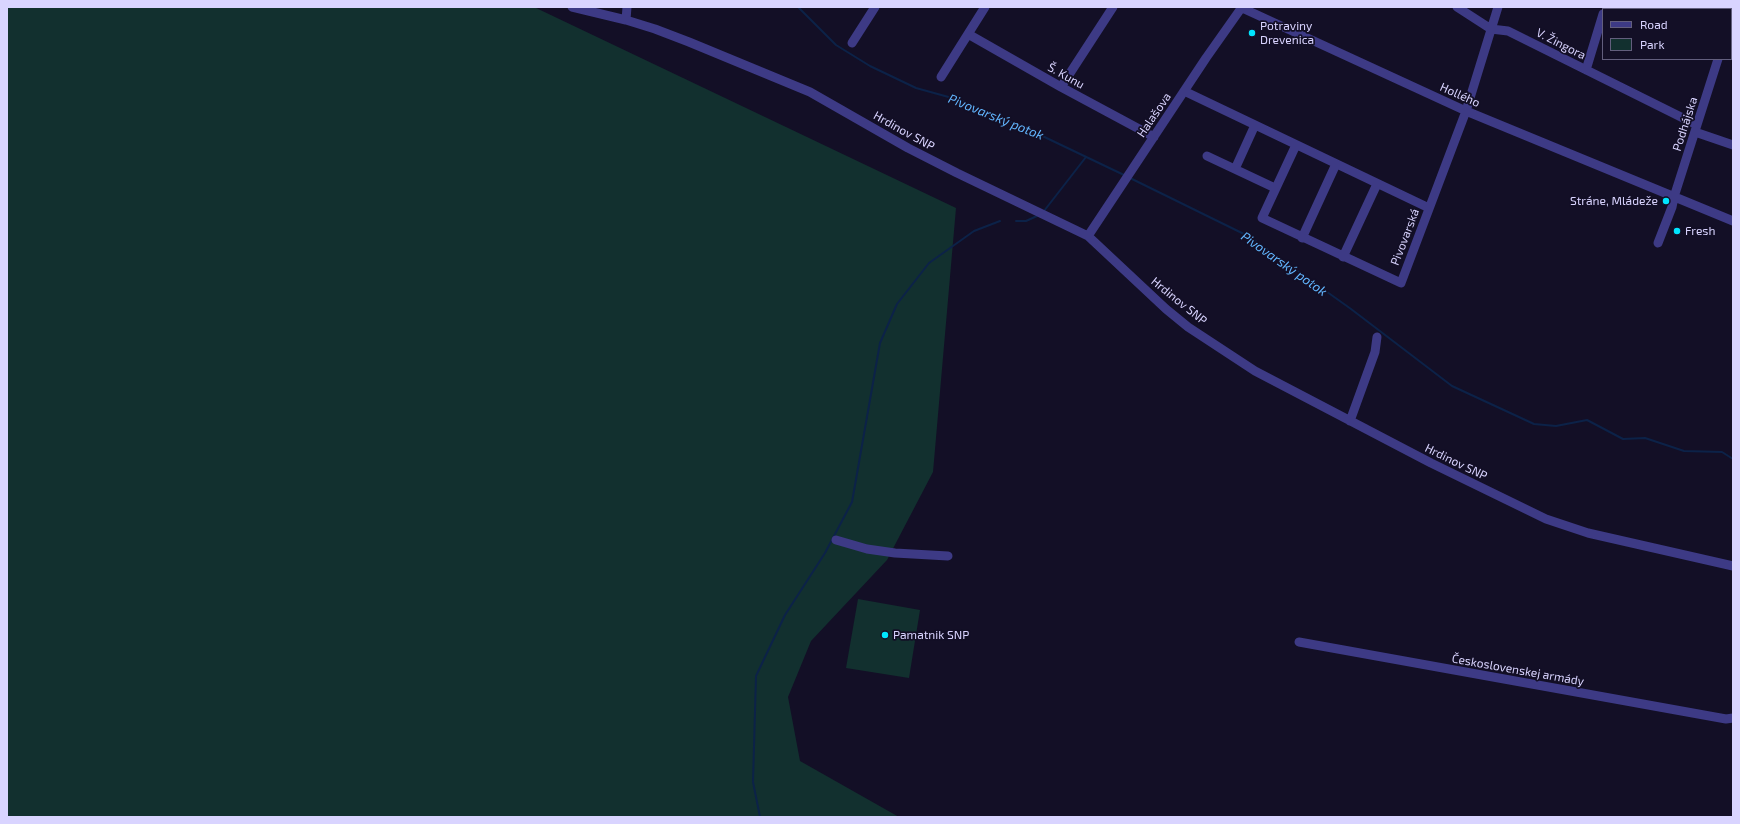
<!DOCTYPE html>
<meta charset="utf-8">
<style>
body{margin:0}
#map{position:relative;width:1740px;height:824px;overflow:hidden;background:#130f26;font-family:"Exo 2",sans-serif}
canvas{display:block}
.frame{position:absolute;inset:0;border:8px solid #d9d4ff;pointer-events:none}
.legend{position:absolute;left:1602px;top:8px;width:130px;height:52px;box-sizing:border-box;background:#130f26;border:1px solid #625e7d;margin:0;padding:5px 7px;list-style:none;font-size:12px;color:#d9d4ff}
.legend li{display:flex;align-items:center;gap:8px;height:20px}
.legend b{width:20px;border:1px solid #625e7d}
</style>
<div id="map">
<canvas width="1740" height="824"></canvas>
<div class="frame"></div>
<ul class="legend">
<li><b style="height:5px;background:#3d3a85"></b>Road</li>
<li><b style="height:11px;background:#12302f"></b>Park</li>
</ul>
</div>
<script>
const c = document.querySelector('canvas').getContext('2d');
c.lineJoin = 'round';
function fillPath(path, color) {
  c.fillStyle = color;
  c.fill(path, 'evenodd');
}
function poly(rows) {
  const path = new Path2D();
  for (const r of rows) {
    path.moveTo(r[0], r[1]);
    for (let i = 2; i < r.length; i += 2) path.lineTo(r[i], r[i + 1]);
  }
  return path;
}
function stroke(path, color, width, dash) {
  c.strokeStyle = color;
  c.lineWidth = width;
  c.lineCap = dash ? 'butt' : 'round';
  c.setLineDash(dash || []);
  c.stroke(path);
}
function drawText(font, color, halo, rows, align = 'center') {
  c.font = font + ' "Exo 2",sans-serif';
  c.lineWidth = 3.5;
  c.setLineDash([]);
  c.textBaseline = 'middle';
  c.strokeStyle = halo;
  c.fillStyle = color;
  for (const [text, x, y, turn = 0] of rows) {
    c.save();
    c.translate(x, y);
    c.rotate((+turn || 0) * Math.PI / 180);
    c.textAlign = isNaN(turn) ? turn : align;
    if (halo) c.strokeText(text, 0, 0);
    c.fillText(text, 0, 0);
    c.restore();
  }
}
const green = poly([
 [7,7,534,7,956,208,933,472,887,560,811,641,788,697,800,761,899,817,7,817],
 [858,599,920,610,909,678,846,668]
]);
const stream = poly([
 [798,7,836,45,870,66,916,88,963,101,1034,132,1124,175],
 [1130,178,1250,237,1351,309,1452,386,1534,424,1556,426,1587,420,1623,439,1645,438,1684,451,1722,452,1733,459],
 [1044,211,1086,157],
 [1016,221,1026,221,1037,216],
 [760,817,753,782,756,676,785,615,825,553,852,502,880,343,897,304,929,263,974,231,1000,221]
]);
const street = poly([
 [572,7,626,20,655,29,689,42,810,92,908,148,957,173,1088,236,1166,309,1188,327,1255,371,1431,463,1546,519,1588,533,1733,566],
 [1240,7,1466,111,1733,221],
 [1457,7,1491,29,1508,31,1697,125],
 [626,20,627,7],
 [1731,20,1733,14],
 [968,34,1061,87,1154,137],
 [852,43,875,7],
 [1586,70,1603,14],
 [941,77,985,7],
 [1061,87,1113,7],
 [1184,91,1429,208],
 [1695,132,1733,145],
 [1296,145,1262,218,1401,283,1466,111,1498,7],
 [1207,156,1275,188],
 [1235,169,1255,125],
 [1088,236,1206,58,1242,7],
 [1302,238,1336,164],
 [1658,243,1672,207,1674,197,1718,59],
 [1343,257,1377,184],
 [1350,421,1375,352,1377,337],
 [836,540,867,549,895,553,948,556],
 [1299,642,1726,719,1733,718]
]);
const markers = [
 [1252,33,4,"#00e5ff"],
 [1666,201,4,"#00e5ff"],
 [1677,231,4,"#00e5ff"],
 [885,635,4,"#00e5ff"]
];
const poiNames = [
 ["Potraviny",1260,26],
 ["Drevenica",1260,40],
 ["Stráne, Mládeže",1658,201,"right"],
 ["Fresh",1685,231],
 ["Pamatnik SNP",893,635]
];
const streetNames = [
 ["V. Žingora",1561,44,27],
 ["Š. Kunu",1066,76,29],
 ["Hollého",1460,95,24],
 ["Halašova",1154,115,-56],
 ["Podhájska",1685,124,-72],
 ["Hrdinov SNP",904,131,29],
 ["Pivovarská",1405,237,-69],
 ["Hrdinov SNP",1179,301,39],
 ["Hrdinov SNP",1456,462,26],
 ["Československej armády",1518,670,10]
];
const waterNames = [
 ["Pivovarský potok",996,117,22],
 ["Pivovarský potok",1284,264,35]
];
fillPath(green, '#12302f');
stroke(stream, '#0c2248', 2);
stroke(street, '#3d3a85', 9);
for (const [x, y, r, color] of markers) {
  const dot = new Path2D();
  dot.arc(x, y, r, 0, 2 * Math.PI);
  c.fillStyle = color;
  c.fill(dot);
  stroke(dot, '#130f26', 1.5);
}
drawText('12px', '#d9d4ff', '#130f26', poiNames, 'left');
drawText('12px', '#d9d4ff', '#130f26', streetNames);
drawText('italic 13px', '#62b6ff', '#130f26', waterNames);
</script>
